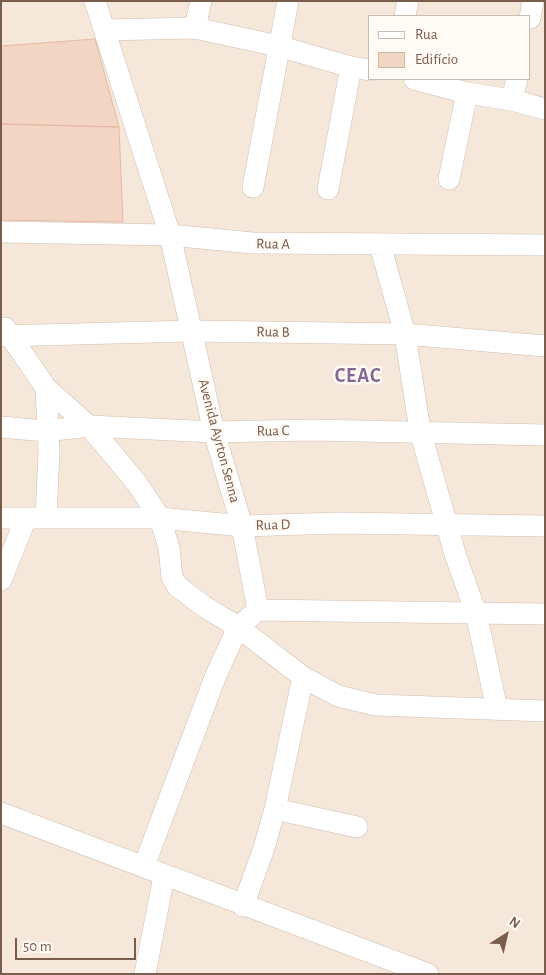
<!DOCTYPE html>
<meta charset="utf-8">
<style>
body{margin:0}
#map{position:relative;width:546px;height:975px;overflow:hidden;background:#fdf6ec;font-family:"Alegreya Sans",sans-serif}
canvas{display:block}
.frame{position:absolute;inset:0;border:2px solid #7a5c4d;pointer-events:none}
.legend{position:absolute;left:368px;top:15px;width:162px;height:65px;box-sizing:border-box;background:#fffaf3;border:1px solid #cabbb1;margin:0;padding:6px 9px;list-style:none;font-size:15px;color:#7a5c4d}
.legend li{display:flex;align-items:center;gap:10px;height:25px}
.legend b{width:25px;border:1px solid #cabbb1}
.north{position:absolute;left:481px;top:910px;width:50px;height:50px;-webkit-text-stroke:4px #fffaf3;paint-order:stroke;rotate:35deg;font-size:14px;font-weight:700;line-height:20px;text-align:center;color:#7a5c4d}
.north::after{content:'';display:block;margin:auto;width:18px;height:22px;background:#7a5c4d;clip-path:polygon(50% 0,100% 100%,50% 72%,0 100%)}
.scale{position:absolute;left:15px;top:938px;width:121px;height:22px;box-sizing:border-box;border:2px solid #7a5c4d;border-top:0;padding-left:6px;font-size:15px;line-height:18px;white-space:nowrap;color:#7a5c4d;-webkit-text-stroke:4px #fffaf3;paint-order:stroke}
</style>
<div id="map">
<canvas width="546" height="975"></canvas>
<div class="frame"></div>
<ul class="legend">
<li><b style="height:6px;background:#fff"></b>Rua</li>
<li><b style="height:14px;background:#f3d5c3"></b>Edifício</li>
</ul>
<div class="north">N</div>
<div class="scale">50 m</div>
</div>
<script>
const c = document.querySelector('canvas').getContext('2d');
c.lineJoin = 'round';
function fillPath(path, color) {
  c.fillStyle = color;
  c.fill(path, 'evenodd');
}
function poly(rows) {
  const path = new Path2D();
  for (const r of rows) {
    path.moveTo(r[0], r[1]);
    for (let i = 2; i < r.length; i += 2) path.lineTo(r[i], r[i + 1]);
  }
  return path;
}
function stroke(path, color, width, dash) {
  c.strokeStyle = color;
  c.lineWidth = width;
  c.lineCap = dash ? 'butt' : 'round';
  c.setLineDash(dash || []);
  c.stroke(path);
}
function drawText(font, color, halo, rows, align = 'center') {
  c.font = font + ' "Alegreya Sans",sans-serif';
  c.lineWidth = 5;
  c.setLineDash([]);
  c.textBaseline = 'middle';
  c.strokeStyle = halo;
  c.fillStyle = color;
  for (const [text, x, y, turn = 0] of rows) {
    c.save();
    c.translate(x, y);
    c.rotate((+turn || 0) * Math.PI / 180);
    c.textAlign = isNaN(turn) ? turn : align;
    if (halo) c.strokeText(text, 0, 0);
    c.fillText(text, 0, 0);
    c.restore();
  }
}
const residential = poly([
 [1,1,545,1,545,974,1,974],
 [370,16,530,16,530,79,370,79]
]);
const building = poly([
 [95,39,119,127,1,124,1,46,95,39],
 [1,124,119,127,123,222,1,220,1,124]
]);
const minor = poly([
 [95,1,170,235,214,432,242,526,258,610,238,627,216,675,144,866],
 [405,16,408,1],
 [530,18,533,1],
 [195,28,201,1],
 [105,30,195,28,278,46,351,67,370,70],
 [414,79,467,93,512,100,545,109],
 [512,100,517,79],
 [449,179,467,93],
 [253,187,288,1],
 [328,189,351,67],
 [1,232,170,235,252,243,545,245],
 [380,245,405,334,420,431,456,557,476,613,497,709],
 [5,328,46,388,49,451,46,518],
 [1,336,191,331,405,334,545,346],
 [46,388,89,426,136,482,160,518,169,548,172,577,177,586,205,607,238,627,303,677,338,696,376,705,545,711],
 [1,427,46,431,89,426,214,432,312,430,545,435],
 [1,518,160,518,242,526,338,523,545,526],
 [1,580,26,518],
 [258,610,545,614],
 [275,809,357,827],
 [1,813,428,974],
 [243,906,264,848,275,809,303,677],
 [145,974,164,876]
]);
const streetNames = [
 ["Rua A",273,244,1],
 ["Rua B",273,332,1],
 ["Rua C",273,431,-1],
 ["Avenida Ayrton Senna",219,441,75],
 ["Rua D",273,525,-2]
];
const districtNames = [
 ["CEAC",358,376]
];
fillPath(residential, '#f5e8da');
fillPath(building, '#f3d5c3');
stroke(building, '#e6bba3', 1);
stroke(minor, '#d1beb0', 22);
stroke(minor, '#fff', 21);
drawText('15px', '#7a5c4d', '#fffaf3', streetNames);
c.letterSpacing = '1px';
drawText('bold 20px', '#846695', '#fffaf3', districtNames);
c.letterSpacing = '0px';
</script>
